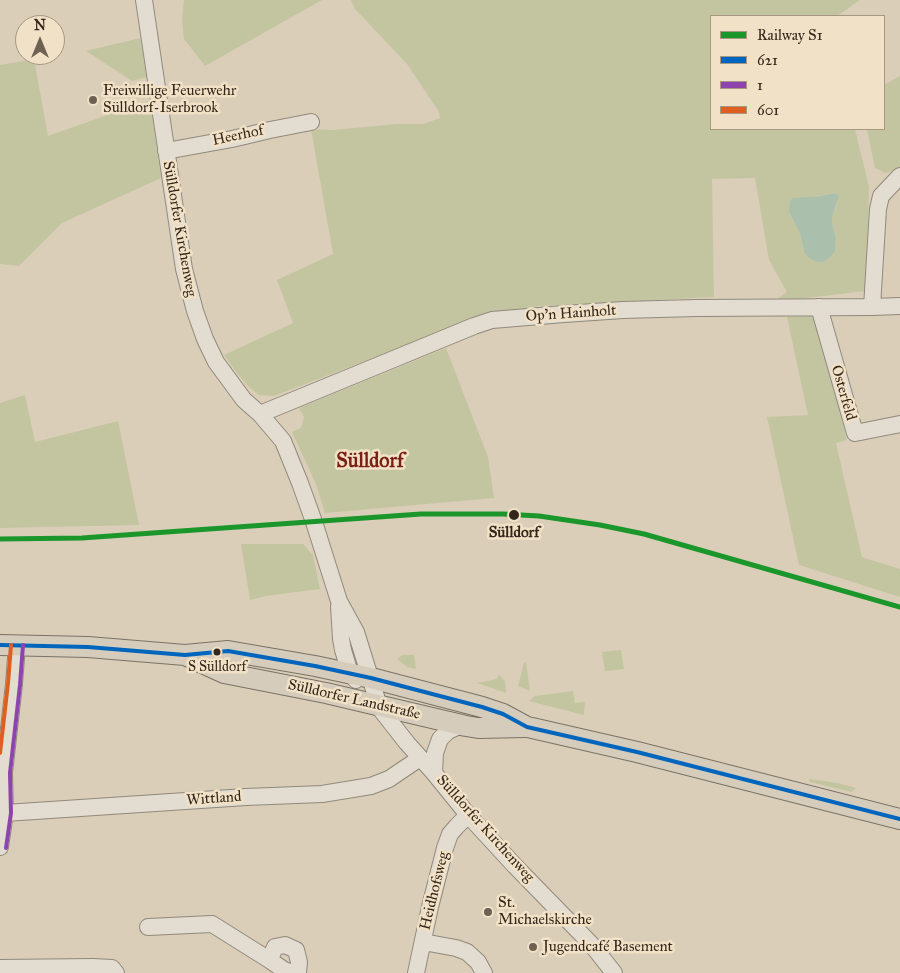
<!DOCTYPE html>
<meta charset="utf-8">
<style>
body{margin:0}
#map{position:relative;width:900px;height:973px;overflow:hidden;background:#daceb8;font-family:"IM FELL Great Primer",serif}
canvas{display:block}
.legend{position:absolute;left:710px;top:15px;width:175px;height:115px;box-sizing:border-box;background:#f1e2c7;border:1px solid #a59782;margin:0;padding:6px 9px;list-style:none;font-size:15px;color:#34261a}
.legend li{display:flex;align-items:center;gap:10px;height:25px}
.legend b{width:25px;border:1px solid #a59782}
.north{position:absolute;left:15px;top:15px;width:50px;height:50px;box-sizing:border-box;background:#f1e2c7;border:1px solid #a59782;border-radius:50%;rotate:0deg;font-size:14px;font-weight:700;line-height:20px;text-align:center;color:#34261a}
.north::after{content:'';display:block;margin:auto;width:18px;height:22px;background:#6e6151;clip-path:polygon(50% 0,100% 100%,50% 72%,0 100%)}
</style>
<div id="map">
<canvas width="900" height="973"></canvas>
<ul class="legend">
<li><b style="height:6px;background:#1a962b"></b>Railway S1</li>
<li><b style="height:6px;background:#0065bd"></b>621</li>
<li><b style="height:6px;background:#8e44ad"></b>1</li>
<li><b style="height:6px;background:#df5f21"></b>601</li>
</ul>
<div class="north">N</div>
</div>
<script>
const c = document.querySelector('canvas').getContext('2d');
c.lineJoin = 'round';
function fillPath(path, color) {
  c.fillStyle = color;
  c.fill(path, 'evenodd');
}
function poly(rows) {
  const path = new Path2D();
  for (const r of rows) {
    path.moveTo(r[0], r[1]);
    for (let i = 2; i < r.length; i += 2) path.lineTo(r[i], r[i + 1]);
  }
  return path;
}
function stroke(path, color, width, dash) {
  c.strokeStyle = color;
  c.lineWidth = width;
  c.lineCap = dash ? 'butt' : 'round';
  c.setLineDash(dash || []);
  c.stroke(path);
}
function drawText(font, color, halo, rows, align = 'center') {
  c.font = font + ' "IM FELL Great Primer",serif';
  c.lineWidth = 5;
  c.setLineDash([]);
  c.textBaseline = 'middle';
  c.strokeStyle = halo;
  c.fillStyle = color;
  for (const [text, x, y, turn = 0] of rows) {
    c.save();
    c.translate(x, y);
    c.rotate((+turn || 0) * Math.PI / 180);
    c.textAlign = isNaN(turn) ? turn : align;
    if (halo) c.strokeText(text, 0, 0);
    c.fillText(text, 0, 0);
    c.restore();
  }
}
const green = poly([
 [184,0,322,0,205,66,184,39,182,20],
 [351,0,860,0,837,16,711,16,711,129,855,129,869,187,866,291,797,299,777,299,787,292,769,260,755,178,712,179,714,297,539,306,489,316,435,334,274,396,259,395,249,387,237,373,224,355,293,323,277,280,333,254,311,129,333,130,396,124,423,124,440,118,439,112,407,64,355,9],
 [834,193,838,201,832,218,832,224,836,237,835,250,804,252,800,233,789,212,815,197],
 [140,38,147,77,132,81,86,51],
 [34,59,48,136,150,100,161,178,62,223,19,266,0,264,0,65],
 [900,76,900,169,886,173,875,168,867,129,884,129,884,85],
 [816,316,847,440,836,443,862,557,900,569,900,597,799,565,767,417,808,415,787,317],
 [446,348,488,457,494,498,325,513,316,484,292,432,301,428,304,417,299,408],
 [25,395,35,442,118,421,139,525,0,528,0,403],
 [241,544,303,544,313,555,320,589,266,596,250,600],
 [621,650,624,669,605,671,602,652],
 [402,655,414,655,416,669,407,667,397,659],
 [526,662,530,691,518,686,524,663],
 [499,675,505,681,506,693,477,683,497,679],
 [573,691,575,703,585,702,584,715,529,701,535,696],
 [809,779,838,783,856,788,852,792,810,782]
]);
const water = poly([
 [835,193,839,196,832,218,832,224,836,237,835,251,831,256,826,260,822,262,816,262,808,257,804,252,800,233,789,212,790,201,793,198,815,197]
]);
const minor = poly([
 [144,0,184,269,195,311,205,339,216,362,244,400,260,414,283,441,300,483,314,522,339,601,356,632,379,706],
 [166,151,232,139,270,130,311,122],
 [819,307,855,433,900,424],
 [872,307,878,209,881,196,900,176],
 [260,414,474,326,492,320,564,314,623,310,696,308,872,307,900,306],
 [339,606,341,639,343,650,350,673,356,680],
 [374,701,407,743,434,773,468,815,515,866,592,945,614,973],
 [434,773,435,753,440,739,448,731,457,727,466,726],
 [0,814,5,813,246,797,322,794,371,786,389,779,420,758],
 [0,847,5,813,4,773,14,684,17,645],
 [148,927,212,924,271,961],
 [423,942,456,948,467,952,478,962,484,973],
 [0,968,93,967,112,968,116,973],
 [292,973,284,970,271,961,272,954,275,947,285,945,296,950,299,962,298,973],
 [416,973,430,907,445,848,450,834,457,826,468,815]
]);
const major = poly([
 [0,645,88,647,185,655,228,651,315,666,371,678,482,707,503,714,527,727,532,728,637,752,900,819],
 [187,656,224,673,326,693,466,726,478,728,525,727]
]);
const bus1 = poly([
 [0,645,88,647,185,655,228,651,315,666,371,678,482,707,503,714,527,727,637,752,900,819]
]);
const bus2 = poly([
 [6,848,11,813,10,773,20,685,23,645]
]);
const bus3 = poly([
 [0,753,8,683,11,645]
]);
const rail1 = poly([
 [0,539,82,538,421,514,503,514,539,516,600,525,644,534,900,607]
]);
const markers = [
 [93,100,5,"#6e6151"],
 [514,515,6,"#34261a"],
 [217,652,4.5,"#34261a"],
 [488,912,5,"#6e6151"],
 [533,947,5,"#6e6151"]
];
const busNames = [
 ["S Sülldorf",217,668]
];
const poiNames = [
 ["Freiwillige Feuerwehr",103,91],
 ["Sülldorf-Iserbrook",103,108],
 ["St.",498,903],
 ["Michaelskirche",498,920],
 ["Jugendcafé Basement",543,947]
];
const streetNames = [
 ["Heerhof",238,136,-12],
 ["Sülldorfer Kirchenweg",179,229,80],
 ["Op'n Hainholt",571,314,-4],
 ["Osterfeld",843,393,74],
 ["Sülldorfer Landstraße",354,700,13],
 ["Wittland",214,799,-4],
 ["Sülldorfer Kirchenweg",485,829,48],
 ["Heidhofsweg",435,891,-76]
];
const stopNames = [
 ["Sülldorf",514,533]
];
const districtNames = [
 ["Sülldorf",370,462]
];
fillPath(green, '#c3c5a0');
fillPath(water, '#abbfad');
stroke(minor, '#91897b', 18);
stroke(major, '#7a7266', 22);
stroke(minor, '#e2dcd1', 16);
stroke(major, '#d6ccbc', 20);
stroke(bus1, '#0065bd', 4);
stroke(bus2, '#8e44ad', 4);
stroke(bus3, '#df5f21', 4);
stroke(rail1, '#1a962b', 5);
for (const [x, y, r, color] of markers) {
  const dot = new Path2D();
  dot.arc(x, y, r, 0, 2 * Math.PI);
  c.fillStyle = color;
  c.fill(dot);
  stroke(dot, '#f1e2c7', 2);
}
drawText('14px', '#34261a', '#f1e2c7', busNames);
drawText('15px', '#34261a', '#f1e2c7', poiNames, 'left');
drawText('15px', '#34261a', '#f1e2c7', streetNames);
drawText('bold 15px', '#34261a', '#f1e2c7', stopNames);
drawText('bold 20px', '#7a1f14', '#f1e2c7', districtNames);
</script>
